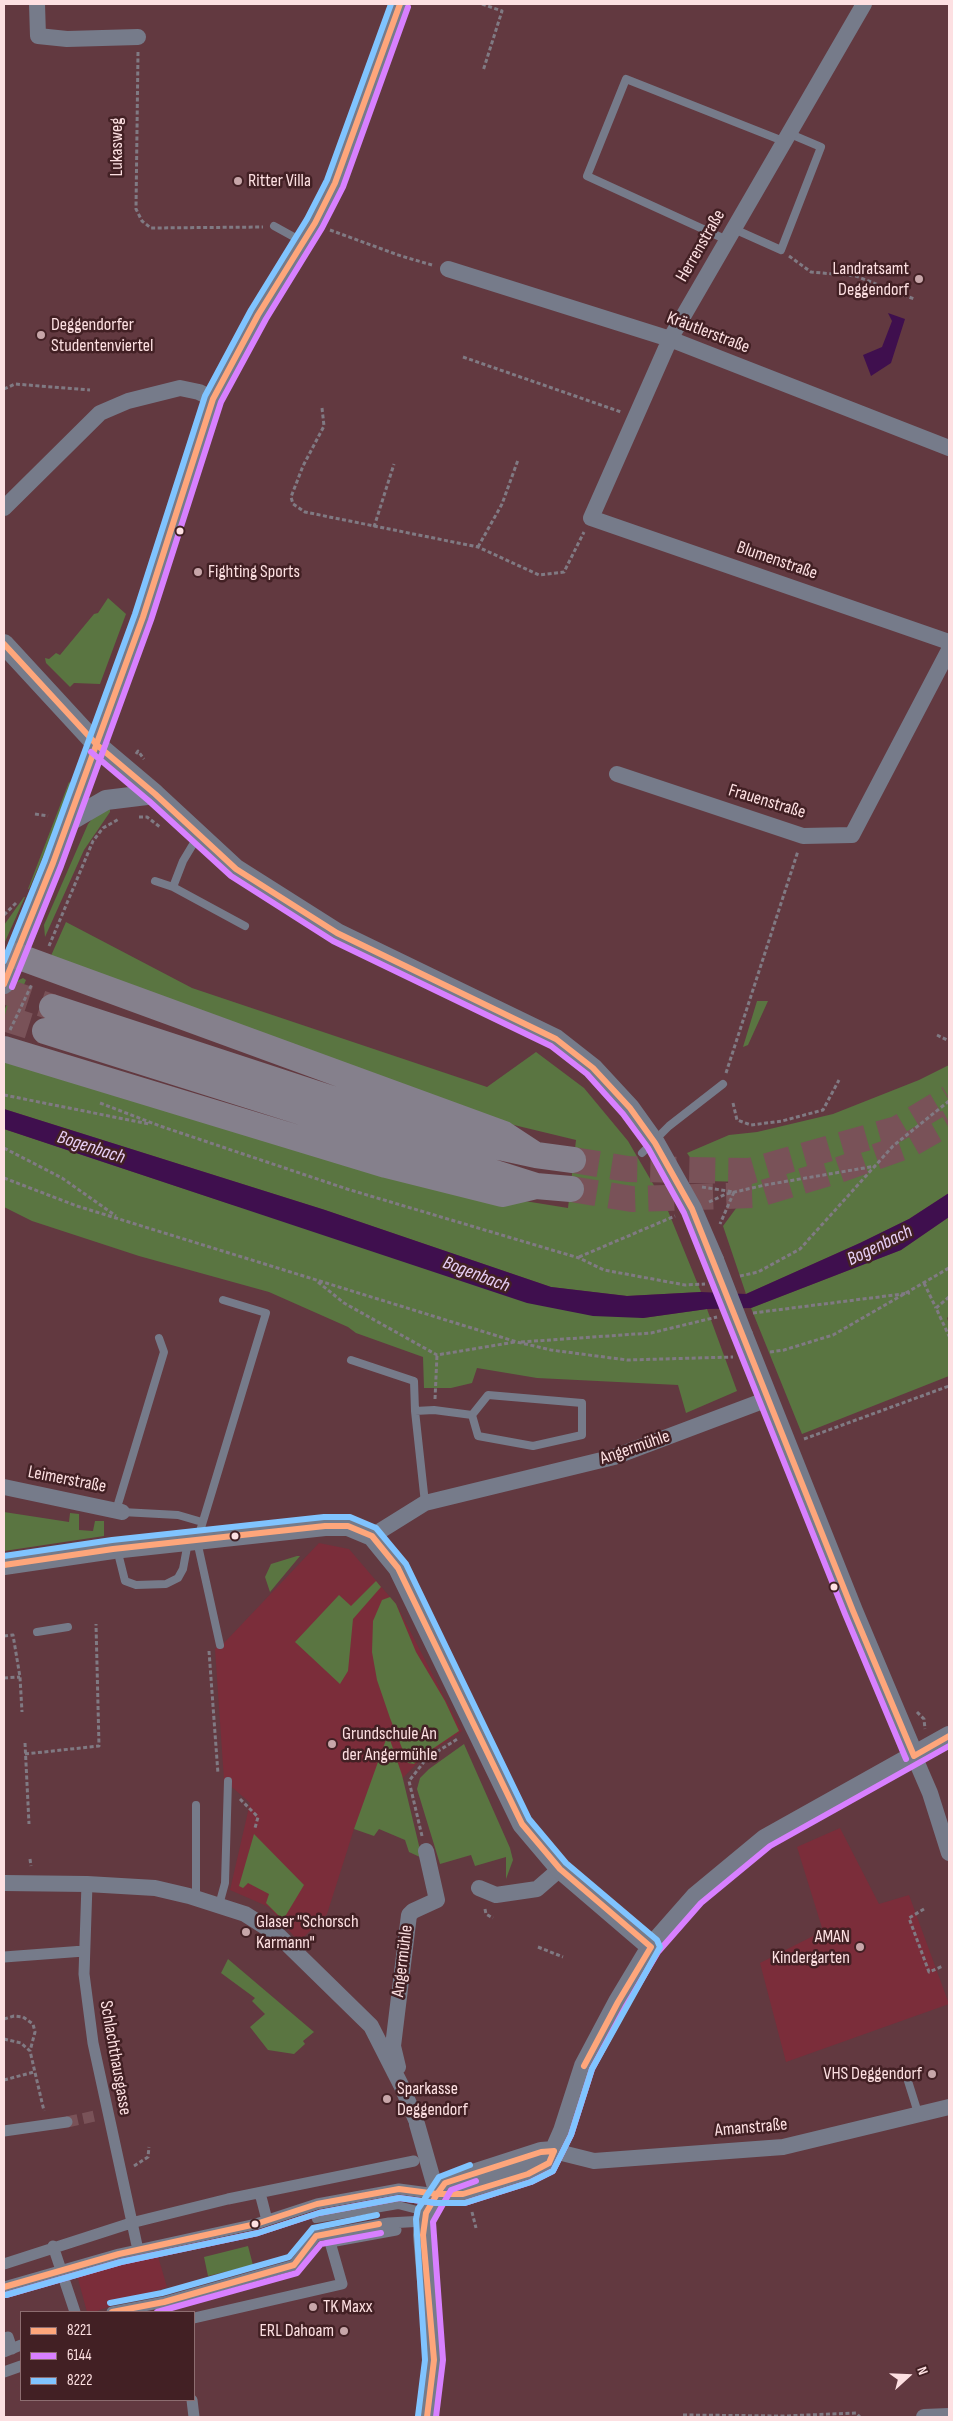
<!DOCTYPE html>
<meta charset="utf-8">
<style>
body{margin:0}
#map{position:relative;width:953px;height:2421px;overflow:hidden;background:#623940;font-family:"Sofia Sans Condensed",sans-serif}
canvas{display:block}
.frame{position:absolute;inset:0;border:5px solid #fde0e2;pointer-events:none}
.legend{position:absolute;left:20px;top:2311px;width:175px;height:90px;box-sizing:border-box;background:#422024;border:1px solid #8d6d70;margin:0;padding:6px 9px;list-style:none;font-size:15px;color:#fde0e2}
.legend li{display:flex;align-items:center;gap:10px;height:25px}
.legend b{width:25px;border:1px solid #8d6d70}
.north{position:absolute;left:883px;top:2351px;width:50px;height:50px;-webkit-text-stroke:4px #422024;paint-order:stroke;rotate:70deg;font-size:14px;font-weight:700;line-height:20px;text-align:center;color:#fde0e2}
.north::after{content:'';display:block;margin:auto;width:18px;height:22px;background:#fde0e2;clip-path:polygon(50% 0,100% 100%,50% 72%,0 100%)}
</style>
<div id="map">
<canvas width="953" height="2421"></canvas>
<div class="frame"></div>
<ul class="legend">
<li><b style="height:6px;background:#fea67b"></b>8221</li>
<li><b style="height:6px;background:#d880ff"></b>6144</li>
<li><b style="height:6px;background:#80c4ff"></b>8222</li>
</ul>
<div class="north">N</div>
</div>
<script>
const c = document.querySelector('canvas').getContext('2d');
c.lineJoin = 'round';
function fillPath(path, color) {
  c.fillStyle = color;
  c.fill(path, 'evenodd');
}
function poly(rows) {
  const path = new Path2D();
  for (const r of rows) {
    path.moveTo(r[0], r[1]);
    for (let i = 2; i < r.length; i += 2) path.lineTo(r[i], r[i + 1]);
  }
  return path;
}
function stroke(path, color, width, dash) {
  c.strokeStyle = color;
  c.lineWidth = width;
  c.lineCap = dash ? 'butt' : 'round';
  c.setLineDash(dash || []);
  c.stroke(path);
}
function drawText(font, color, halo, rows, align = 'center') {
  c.font = font + ' "Sofia Sans Condensed",sans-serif';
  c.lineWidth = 5;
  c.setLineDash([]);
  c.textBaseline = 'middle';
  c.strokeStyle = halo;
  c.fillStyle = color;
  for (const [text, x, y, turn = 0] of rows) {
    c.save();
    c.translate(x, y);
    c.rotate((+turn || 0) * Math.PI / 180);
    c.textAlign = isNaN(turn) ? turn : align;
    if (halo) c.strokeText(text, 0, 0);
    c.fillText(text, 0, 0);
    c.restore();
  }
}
const built = poly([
 [319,1543,349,1549,396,1604,462,1731,423,1757,354,1829,327,1914,299,1942,269,1907,230,1890,250,1803,224,1780,215,1649,224,1643],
 [840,1828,879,1904,909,1895,949,2004,786,2062,760,1963,823,1931,797,1847],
 [157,2253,167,2287,94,2312,87,2312,77,2275]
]);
const green = poly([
 [108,598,126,614,100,684,74,683,70,687,46,663,45,658,49,659,56,653,60,655,94,614,98,613],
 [69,782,76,788,67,801,29,889,28,889],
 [110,804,110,812,84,850,45,937,44,925,88,824,100,809],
 [24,897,25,897,4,944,4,925],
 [66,922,192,988,487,1087,536,1052,584,1088,628,1141,666,1206,701,1292,627,1296,551,1287,325,1210,4,1109,4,1062,450,1189,568,1208,576,1140,456,1111,50,958],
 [23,978,26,980,4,1031,4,1011,17,981],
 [757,1001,768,1001,748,1045,743,1047],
 [949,1065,949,1193,909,1219,860,1243,746,1294,723,1226,748,1192,744,1182,706,1181,687,1153,729,1135,757,1132,833,1114,919,1080],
 [4,1129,230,1204,643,1318,707,1309,737,1391,686,1413,678,1385,537,1378,477,1368,472,1383,451,1388,424,1388,423,1357,356,1333,348,1327,269,1292,139,1256,32,1221,4,1207],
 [949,1217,949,1316,947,1318,949,1324,949,1376,802,1434,751,1308,901,1250],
 [4,1512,69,1522,70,1513,79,1514,79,1530,93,1531,95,1521,104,1521,104,1536,4,1551],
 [297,1556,300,1556,270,1592,265,1577,271,1564],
 [376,1581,381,1587,353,1619,348,1671,340,1684,295,1642,339,1595,351,1606],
 [390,1597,396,1604,416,1652,445,1701,459,1731,422,1756,414,1764,408,1763,390,1718,377,1680,372,1652,373,1621,382,1600],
 [388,1734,402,1775,422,1858,409,1852,405,1840,379,1829,374,1836,354,1829],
 [464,1744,510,1848,513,1860,506,1879,506,1857,475,1866,471,1855,440,1864,417,1789,420,1778,429,1769],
 [254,1834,304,1885,283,1920,266,1903,269,1894,248,1883,243,1888,239,1886],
 [228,1959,314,2032,303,2041,305,2044,294,2054,268,2050,250,2027,265,2014,252,2001,255,1998,221,1973],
 [248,2246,253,2265,208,2276,204,2257]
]);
const water = poly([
 [888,313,905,319,891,363,871,376,863,355,882,347,892,321],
 [4,1109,325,1210,551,1287,627,1296,701,1292,746,1294,860,1243,909,1219,949,1193,949,1217,901,1250,751,1308,707,1309,643,1318,593,1316,527,1303,4,1129]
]);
const pedestrianTunnel = poly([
 [67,2122,95,2116]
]);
const trunkTunnel = poly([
 [4,991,52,1007],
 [4,1018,45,1031],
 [573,1160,628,1169,750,1171,897,1129,949,1098],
 [571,1189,632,1199,756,1195,839,1170,909,1145,949,1122]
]);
const path = poly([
 [482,4,502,11,483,71],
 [138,52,136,209,142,221,151,228,263,227],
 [330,230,401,256,432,265],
 [789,256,811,272,856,276,914,299],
 [463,357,621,412],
 [4,389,15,384,90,390],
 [322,408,324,426,303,466,291,497,293,504,305,512,478,547,539,575,564,572,584,532],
 [374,527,394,464],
 [478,547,502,504,518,460],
 [136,754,138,751,144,759],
 [35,814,48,816],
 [139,817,147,817,160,827],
 [4,915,16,903],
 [49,946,93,841,103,828,119,819],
 [10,1030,32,984],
 [937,1035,949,1041],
 [726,1073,798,851],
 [4,1095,149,1124],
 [100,1103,160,1126,347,1189,579,1258,604,1270,685,1285,705,1284],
 [733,1103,737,1120,751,1125,782,1121,823,1110,839,1080],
 [4,1148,62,1178,116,1216],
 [4,1178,77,1206,517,1342,551,1350,627,1360,733,1357],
 [702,1187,734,1192,720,1224],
 [709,1202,726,1194,765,1185,876,1166],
 [579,1257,675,1216],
 [740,1276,758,1272,800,1249,893,1146,949,1101],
 [318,1282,344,1303,437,1355,515,1342],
 [924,1283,936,1308],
 [949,1297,936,1308,949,1336],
 [753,1313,910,1293],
 [521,1342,651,1333,717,1317],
 [770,1352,784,1350,833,1335,949,1268],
 [435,1399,437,1355],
 [804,1439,949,1386],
 [4,1636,13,1635,20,1677,22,1712],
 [209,1651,218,1774],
 [4,1678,20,1677],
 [917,1712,924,1719,925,1729],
 [25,1743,29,1824],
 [25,1754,99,1746,96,1624],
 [240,1799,258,1817,255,1828],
 [422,1836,409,1781,427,1758,459,1738],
 [30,1859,31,1866],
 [485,1909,486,1914,493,1918],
 [924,1909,909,1918,929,1972,943,1966],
 [538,1947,563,1957],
 [4,2019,14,2016,23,2017,33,2024,35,2032,30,2051],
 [4,2039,21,2043,30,2051,44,2111],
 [4,2080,34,2072],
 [134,2166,148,2157,149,2147],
 [472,2212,476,2228],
 [683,2415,784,2416,856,2413,860,2417]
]);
const service = poly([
 [274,226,303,242],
 [734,229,781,250,821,147,788,133],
 [727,240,587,176,626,79,783,141],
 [198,836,183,861,173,887,245,926],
 [155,881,173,887],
 [642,1153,669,1126,723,1084],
 [351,1360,414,1381,415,1411],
 [425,1503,415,1411,434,1410,472,1415,478,1436,533,1446,582,1435,582,1403,488,1395,472,1415],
 [114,1510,118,1504,164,1352,159,1338],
 [122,1512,178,1515,202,1522],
 [117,1549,125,1581,136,1585,166,1584,178,1578,183,1569,188,1542],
 [37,1632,68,1627],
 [220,1645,197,1541,266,1313,223,1300],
 [196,1805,196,1899],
 [219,1905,225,1883,228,1781],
 [908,2081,919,2116],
 [316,2219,398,2205,425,2212]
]);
const pedestrian = poly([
 [87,1884,84,1974,93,2043,138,2250],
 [4,1957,84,1951],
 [4,2131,67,2122],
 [260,2193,267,2220],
 [53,2246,75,2312],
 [4,2264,131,2223,228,2199,414,2161],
 [4,2287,119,2254,256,2224,317,2204,399,2189,437,2194],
 [112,2312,164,2302,294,2265,316,2236,389,2223,424,2221],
 [194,2318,342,2284,330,2242,396,2230],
 [5,2338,8,2337,12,2349],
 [4,2352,21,2345],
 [4,2372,21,2366],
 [192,2400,194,2417]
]);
const minor = poly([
 [37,4,38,36,67,39,138,37],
 [864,4,670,339,591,518,949,642],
 [448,269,670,339,949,448],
 [4,508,100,413,128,401,180,388,199,392,213,399],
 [97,745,143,617,213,399,258,315,315,223,335,183,400,4],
 [617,774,803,836,852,835,949,650],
 [4,1487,122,1512],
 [372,1536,425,1503,614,1457,768,1399],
 [914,1756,930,1793,949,1853],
 [4,1883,87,1884,155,1888,189,1896,245,1914,278,1935,371,2026,402,2087,416,2120],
 [479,1888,496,1895,537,1889,560,1869],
 [398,2067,393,2046,409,1915,413,1911,437,1900,426,1851],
 [417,2124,437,2194],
 [554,2151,594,2161,783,2147,949,2107],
 [924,2417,949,2416]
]);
const tertiary = poly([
 [4,644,97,745,155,794,236,869,337,933,556,1039,593,1068,630,1108,655,1143,692,1209,714,1260],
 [68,822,106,800,155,794],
 [4,984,17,956,97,745],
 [743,1335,853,1611,914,1756],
 [4,1565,113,1549,325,1526,348,1526,372,1536,398,1568,522,1824,560,1869,651,1947],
 [437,2194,463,2194,528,2174,549,2163,563,2131,584,2066,618,2002,651,1947,695,1897,765,1839,949,1736],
 [427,2417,434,2360,423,2235,426,2213,445,2183,541,2152,554,2151]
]);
const trunk = poly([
 [17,956,504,1134,536,1155],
 [52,1007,409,1124,467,1140,536,1155,573,1160],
 [45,1031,536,1186,571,1189],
 [4,1049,386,1165,502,1194,536,1186]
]);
const tertiaryBridge = poly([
 [714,1260,743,1335]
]);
const bus1 = poly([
 [4,644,97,745,155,794,236,869,337,933,556,1039,593,1068,630,1108,655,1143,692,1209,853,1611,914,1756,949,1736],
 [4,984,53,863,143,617,213,399,258,315,315,223,335,183,400,4],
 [4,1565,113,1549,325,1526,348,1526,372,1536,398,1568,522,1824,560,1869,651,1947,618,2002,584,2066],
 [554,2151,549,2163,528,2174,463,2194,437,2194,445,2183,541,2152,554,2151],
 [4,2287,119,2254,256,2224,317,2204,399,2189,437,2194],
 [112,2312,164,2302,294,2265,316,2236,379,2224],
 [427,2417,434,2360,423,2235,426,2213,437,2194]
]);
const bus2 = poly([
 [91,752,149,801,231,876,333,941,551,1046,587,1074,623,1114,648,1148,684,1213,845,1614,906,1759],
 [12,987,61,866,151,620,221,402,266,319,322,228,343,187,408,7],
 [6,2295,121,2262,258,2233,319,2213,399,2198,436,2203,465,2203,531,2182,553,2171,571,2135,592,2069,626,2006,658,1952,701,1903,770,1846,949,1746],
 [157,2312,297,2273,321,2244,381,2233],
 [436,2417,443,2360,433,2222,451,2190,476,2181]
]);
const bus3 = poly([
 [4,961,45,860,135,614,205,396,251,310,307,219,327,180,391,4],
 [4,1556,112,1540,324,1517,350,1517,376,1528,406,1564,529,1819,566,1863,657,1940,660,1947,592,2069,571,2135,553,2171,531,2182,465,2203,436,2203,399,2198,319,2213,258,2233,121,2262,6,2295],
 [110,2303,162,2293,289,2257,313,2228,377,2215],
 [418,2416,425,2360,416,2219,418,2209,439,2177,470,2165]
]);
const markers = [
 [238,181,5,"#c7a6a9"],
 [919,279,5,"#c7a6a9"],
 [41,335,5,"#c7a6a9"],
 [180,531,4.5,"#fde0e2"],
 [198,572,5,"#c7a6a9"],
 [235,1536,4.5,"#fde0e2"],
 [834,1587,4.5,"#fde0e2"],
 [332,1744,5,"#c7a6a9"],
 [246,1932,5,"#c7a6a9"],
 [860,1947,5,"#c7a6a9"],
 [932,2074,5,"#c7a6a9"],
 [387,2099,5,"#c7a6a9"],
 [255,2224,4.5,"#fde0e2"],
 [313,2307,5,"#c7a6a9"],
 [344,2331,5,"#c7a6a9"]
];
const streetNames = [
 ["Lukasweg",117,147,-90],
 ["Herrenstraße",701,246,-60],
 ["Kräutlerstraße",708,333,21],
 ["Blumenstraße",777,561,19],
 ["Frauenstraße",767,802,17],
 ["Angermühle",635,1448,-19],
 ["Leimerstraße",67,1480,11],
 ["Angermühle",403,1961,-83],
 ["Schlachthausgasse",115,2058,80],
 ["Amanstraße",751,2128,-5]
];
const poiNames = [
 ["Ritter Villa",248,181],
 ["Landratsamt",909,269,"right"],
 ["Deggendorf",909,290,"right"],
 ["Deggendorfer",51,325],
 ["Studentenviertel",51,346],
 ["Fighting Sports",208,572],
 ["Grundschule An",342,1734],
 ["der Angermühle",342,1755],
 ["Glaser \"Schorsch",256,1922],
 ["Karmann\"",256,1943],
 ["AMAN",850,1937,"right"],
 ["Kindergarten",850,1958,"right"],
 ["VHS Deggendorf",922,2074,"right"],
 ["Sparkasse",397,2089],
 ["Deggendorf",397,2110],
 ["TK Maxx",323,2307],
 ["ERL Dahoam",334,2331,"right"]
];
const waterNames = [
 ["Bogenbach",91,1148,18],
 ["Bogenbach",880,1246,-26],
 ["Bogenbach",476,1275,21]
];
fillPath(built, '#7b2d3a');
fillPath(green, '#5a7541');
fillPath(water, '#3f0f4e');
stroke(pedestrianTunnel, '#795258', 11, [11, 5.5]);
stroke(trunkTunnel, '#795258', 26, [26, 13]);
stroke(path, '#807a83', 3, [4, 2.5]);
stroke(service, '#767b8a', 8);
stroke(pedestrian, '#767b8a', 11);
stroke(minor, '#767b8a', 16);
stroke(tertiary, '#767b8a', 20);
stroke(trunk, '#85808c', 26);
stroke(tertiaryBridge, '#767b8a', 20);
stroke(bus1, '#fea67b', 6);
stroke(bus2, '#d880ff', 6);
stroke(bus3, '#80c4ff', 6);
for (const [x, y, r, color] of markers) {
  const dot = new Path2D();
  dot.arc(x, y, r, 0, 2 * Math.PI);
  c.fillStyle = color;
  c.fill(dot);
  stroke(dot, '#422024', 2);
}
drawText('18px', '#fde0e2', '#422024', streetNames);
drawText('18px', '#fde0e2', '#422024', poiNames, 'left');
drawText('italic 19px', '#e8cff6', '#422024', waterNames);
</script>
